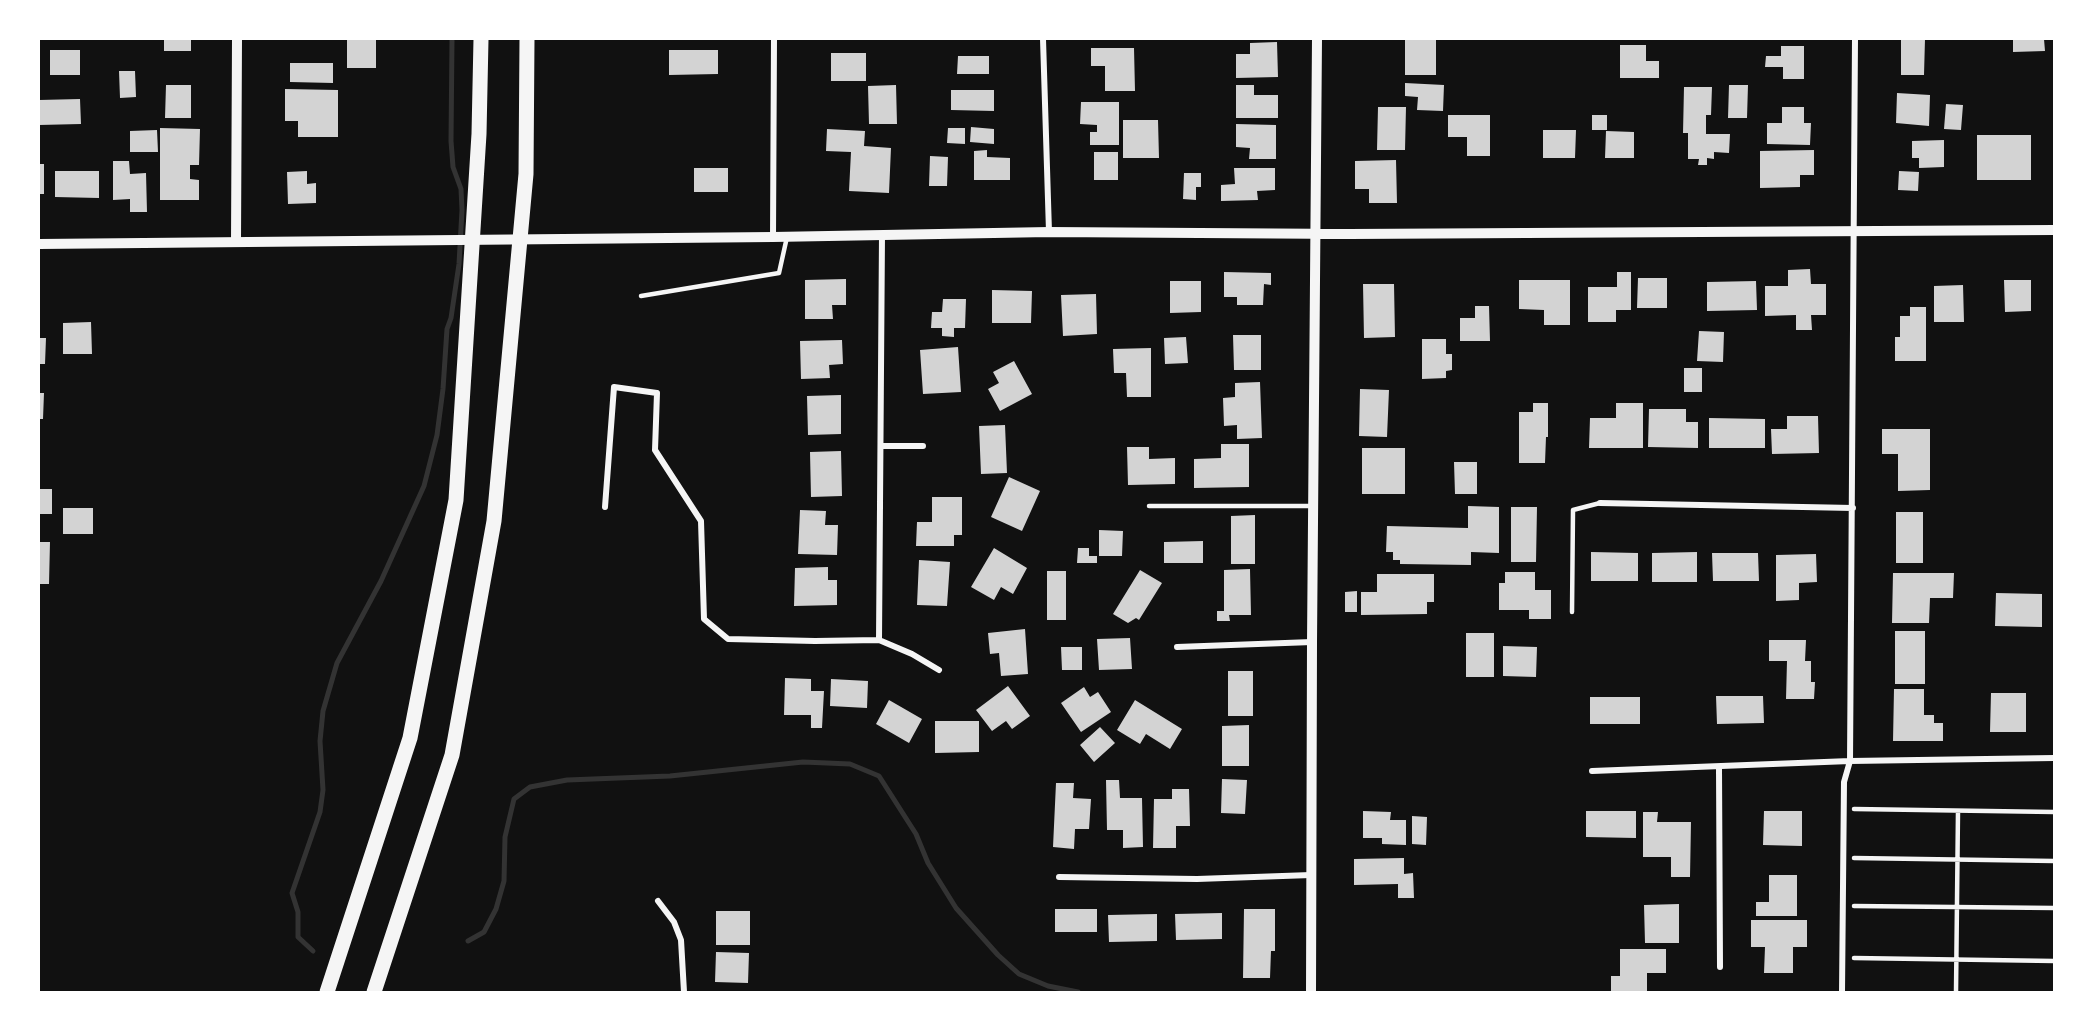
<!DOCTYPE html>
<style>
body{margin:0}
#map{position:relative;width:2093px;height:1031px;overflow:hidden;background:#111;font-family:"Source Sans 3",sans-serif}
canvas{display:block}
.frame{position:absolute;inset:0;border:40px solid #fff;pointer-events:none}
</style>
<div id="map">
<canvas width="2093" height="1031"></canvas>
<div class="frame"></div>
</div>
<script>
const c = document.querySelector('canvas').getContext('2d');
c.lineJoin = 'round';
function poly(rows) {
  const path = new Path2D();
  for (const r of rows) {
    path.moveTo(r[0], r[1]);
    for (let i = 2; i < r.length; i += 2) path.lineTo(r[i], r[i + 1]);
  }
  return path;
}
function stroke(path, color, width, dash) {
  c.strokeStyle = color;
  c.lineWidth = width;
  c.lineCap = dash ? 'butt' : 'round';
  c.setLineDash(dash || []);
  c.stroke(path);
}
function fillPath(path, color) {
  c.fillStyle = color;
  c.fill(path, 'evenodd');
}
const stream = poly([
 [468,941,484,932,496,909,504,881,505,837,514,799,530,787,567,780,670,776,803,762,850,764,879,776,916,834,928,863,956,908,998,955,1019,974,1048,986,1078,992],
 [313,951,298,937,298,912,292,893,320,812,323,790,320,741,323,711,337,663,381,581,424,486,437,435,443,389,447,329,451,318,459,264,462,210,461,189,453,167,451,141,452,39]
]);
const building = poly([
 [164,39,191,39,191,51,164,51],
 [347,39,376,39,376,68,347,68],
 [1405,39,1436,39,1436,75,1405,75],
 [1901,39,1925,39,1924,75,1901,75],
 [2013,39,2044,39,2045,51,2013,52],
 [1277,42,1278,77,1236,78,1236,54,1250,54,1250,43],
 [1620,45,1646,45,1646,61,1659,61,1659,78,1620,78],
 [1781,46,1804,46,1804,79,1783,79,1783,67,1765,67,1766,56,1781,56],
 [1091,48,1134,48,1135,91,1105,91,1105,66,1091,66],
 [50,50,80,50,80,75,50,75],
 [669,50,718,50,718,74,669,75],
 [831,53,866,53,866,81,831,81],
 [958,56,989,56,989,74,957,74],
 [290,63,333,63,333,83,290,82],
 [119,71,135,71,136,97,120,98],
 [1405,83,1444,85,1443,111,1417,110,1418,97,1405,96],
 [166,85,191,85,191,118,165,118],
 [896,85,897,124,869,124,868,86],
 [1236,85,1254,85,1254,95,1278,95,1278,118,1236,118],
 [1729,85,1748,85,1747,118,1728,118],
 [1684,87,1712,87,1711,115,1706,115,1706,134,1730,134,1729,153,1714,152,1714,159,1707,158,1707,165,1698,165,1699,159,1688,159,1688,133,1683,133],
 [285,89,338,90,338,137,298,137,298,121,285,121],
 [951,90,994,90,994,111,951,110],
 [1897,93,1930,95,1929,126,1896,123],
 [80,99,81,124,39,125,39,100],
 [1081,102,1119,102,1119,145,1090,145,1090,132,1097,132,1097,125,1080,124],
 [1946,104,1963,105,1961,130,1944,129],
 [1378,107,1406,107,1405,150,1377,150],
 [1782,107,1804,107,1804,123,1811,123,1810,145,1767,144,1767,123,1782,123],
 [1448,115,1490,115,1490,156,1467,156,1467,137,1448,137],
 [1592,115,1607,115,1607,130,1592,130],
 [1123,120,1158,120,1159,158,1123,158],
 [1236,124,1276,125,1276,159,1249,159,1250,148,1236,147],
 [971,127,994,129,994,144,970,142],
 [160,128,200,129,199,165,190,165,190,179,199,180,199,200,160,200],
 [948,128,965,128,965,144,947,143],
 [827,129,865,131,864,146,891,148,889,193,849,191,851,152,826,151],
 [157,130,158,152,130,152,130,131],
 [1543,130,1576,130,1575,158,1543,158],
 [1606,131,1634,132,1634,158,1605,158],
 [1977,135,2031,135,2031,180,1977,180],
 [1944,140,1944,167,1919,168,1919,158,1912,158,1912,141],
 [987,150,987,157,1010,158,1010,180,974,180,974,151],
 [1814,150,1814,175,1800,175,1800,187,1760,188,1760,151],
 [1094,152,1118,152,1118,180,1094,180],
 [930,156,948,157,947,186,929,186],
 [1396,160,1397,203,1369,203,1369,189,1355,189,1355,161],
 [113,161,129,161,130,174,146,173,147,212,130,212,130,199,113,200],
 [39,164,44,164,44,194,39,194],
 [694,168,728,168,728,192,694,192],
 [1234,168,1275,168,1275,190,1257,191,1258,200,1221,201,1221,185,1235,184],
 [55,171,99,171,99,198,55,197],
 [307,171,307,184,316,183,316,203,288,204,287,172],
 [1899,171,1919,172,1918,191,1898,190],
 [1184,173,1201,173,1201,187,1196,187,1196,200,1183,199],
 [1810,269,1811,284,1826,284,1826,315,1811,315,1812,330,1796,330,1796,315,1765,316,1765,286,1788,286,1788,270],
 [1224,272,1271,273,1271,285,1264,284,1263,305,1237,305,1237,297,1224,297],
 [1617,272,1631,272,1631,310,1616,310,1616,322,1588,322,1588,287,1617,287],
 [1638,278,1667,278,1667,308,1637,308],
 [846,279,846,305,832,305,833,319,805,319,805,280],
 [1519,280,1570,280,1570,325,1544,325,1544,310,1519,309],
 [2004,280,2031,280,2031,311,2005,312],
 [1170,281,1201,281,1201,312,1170,313],
 [1756,281,1757,310,1707,311,1707,282],
 [1363,284,1394,284,1395,337,1364,338],
 [1963,285,1964,322,1934,322,1934,286],
 [992,290,1032,291,1031,323,992,323],
 [1096,294,1097,334,1063,336,1061,295],
 [943,299,966,299,965,328,954,328,954,337,942,336,942,328,931,328,932,312,942,312],
 [1475,306,1489,306,1490,341,1460,341,1460,318,1475,318],
 [1910,307,1926,307,1926,361,1895,361,1895,337,1900,337,1900,316,1910,316],
 [91,322,92,354,63,354,63,323],
 [1699,331,1724,332,1723,362,1697,361],
 [1233,335,1261,335,1261,370,1234,370],
 [1186,337,1188,363,1165,364,1164,338],
 [39,338,46,338,45,364,39,364],
 [1422,339,1446,339,1446,354,1452,354,1452,370,1446,371,1446,378,1422,379],
 [842,340,843,364,829,365,830,378,801,379,800,341],
 [958,347,961,392,923,394,920,350],
 [1151,348,1151,397,1127,397,1126,373,1114,373,1113,349],
 [1014,361,1032,394,1000,411,988,389,999,383,993,372],
 [1684,368,1702,368,1702,392,1684,392],
 [1260,382,1262,438,1237,439,1237,425,1224,426,1223,398,1235,397,1235,383],
 [1360,389,1389,390,1387,437,1359,436],
 [39,393,44,393,43,419,39,419],
 [841,395,841,434,808,435,807,396],
 [1533,403,1548,403,1548,437,1546,437,1545,463,1519,463,1519,412,1533,412],
 [1616,403,1643,403,1643,448,1589,448,1590,418,1616,418],
 [1649,409,1686,409,1686,422,1698,422,1698,448,1648,447],
 [1787,416,1818,416,1819,453,1772,454,1771,429,1787,429],
 [1709,418,1765,419,1765,448,1709,448],
 [1005,425,1007,473,981,474,979,426],
 [1882,429,1930,429,1930,490,1898,491,1898,454,1882,454],
 [1221,444,1249,444,1249,487,1194,488,1194,459,1221,458],
 [1127,447,1149,447,1149,459,1175,458,1175,484,1128,485],
 [1362,448,1405,448,1405,494,1362,494],
 [841,451,842,496,811,497,810,452],
 [1454,462,1477,462,1477,494,1455,494],
 [1009,477,1040,491,1022,531,991,517],
 [39,489,52,489,52,514,39,514],
 [932,497,962,497,962,535,954,535,954,546,916,546,917,522,932,522],
 [1468,506,1499,507,1499,553,1471,552,1471,565,1400,564,1400,560,1393,560,1393,552,1386,552,1387,526,1468,528],
 [1511,507,1537,507,1536,562,1511,562],
 [63,508,93,508,93,534,63,534],
 [800,510,826,511,825,525,838,525,837,555,798,554],
 [1896,512,1923,512,1923,563,1896,563],
 [1255,515,1255,564,1231,564,1231,516],
 [1099,530,1123,531,1122,556,1099,556],
 [1203,541,1203,563,1164,563,1164,542],
 [39,542,50,542,49,584,39,584],
 [994,548,1027,568,1013,594,1001,587,994,600,971,587],
 [1078,548,1089,548,1089,556,1097,556,1097,563,1077,563],
 [1591,552,1638,553,1638,581,1591,581],
 [1697,552,1697,582,1652,582,1652,553],
 [1712,553,1758,553,1759,581,1713,581],
 [1816,554,1817,582,1799,583,1799,600,1776,601,1776,555],
 [919,560,950,562,947,606,917,605],
 [828,567,828,580,837,580,837,605,794,606,795,568],
 [1250,569,1251,615,1229,615,1230,621,1217,621,1217,611,1224,611,1224,570],
 [1140,570,1162,583,1139,620,1136,618,1128,623,1113,614],
 [1047,571,1066,571,1066,620,1047,620],
 [1505,572,1535,572,1535,590,1551,590,1551,619,1529,619,1529,610,1499,610,1499,583,1505,583],
 [1893,573,1954,573,1953,598,1930,598,1929,623,1892,623],
 [1377,574,1434,574,1434,602,1427,602,1427,614,1361,615,1361,592,1377,592],
 [1357,591,1357,612,1345,612,1345,592],
 [1996,593,2042,594,2042,627,1995,626],
 [1025,629,1028,674,1001,676,999,653,990,654,988,633],
 [1895,631,1925,631,1925,684,1895,684],
 [1466,633,1494,633,1494,677,1466,677],
 [1130,638,1132,669,1099,670,1097,639],
 [1769,640,1806,640,1805,661,1811,661,1811,682,1815,682,1814,699,1786,699,1787,661,1769,661],
 [1503,646,1537,647,1536,677,1503,676],
 [1061,647,1082,647,1082,670,1062,670],
 [1228,671,1253,671,1253,716,1228,716],
 [785,678,811,679,811,691,824,691,822,728,811,728,811,715,784,715],
 [831,679,868,681,867,708,830,706],
 [1008,686,1030,716,1012,729,1006,721,992,731,976,710],
 [1084,687,1090,697,1098,692,1111,712,1081,732,1061,703],
 [1894,689,1924,689,1924,715,1934,715,1934,723,1943,723,1943,741,1893,741],
 [1991,693,2026,693,2026,732,1990,732],
 [1716,696,1763,696,1764,723,1717,724],
 [1590,697,1640,697,1640,724,1590,724],
 [889,700,922,719,909,743,876,724],
 [1135,700,1182,729,1170,749,1146,734,1140,744,1117,730],
 [935,721,979,721,979,752,935,753],
 [1249,725,1249,766,1222,766,1222,726],
 [1100,727,1115,743,1094,762,1080,745],
 [1222,779,1247,780,1245,814,1221,813],
 [1106,780,1119,780,1120,798,1142,798,1143,847,1123,848,1123,830,1107,830],
 [1056,783,1074,783,1073,798,1091,799,1089,829,1075,829,1074,849,1053,847],
 [1172,789,1189,789,1190,826,1176,826,1176,848,1153,848,1154,799,1172,799],
 [1363,811,1391,812,1390,820,1406,820,1406,845,1382,844,1382,838,1363,838],
 [1586,811,1636,811,1636,838,1586,837],
 [1764,811,1802,811,1802,846,1763,845],
 [1643,812,1658,812,1657,822,1691,822,1690,877,1671,877,1671,857,1643,857],
 [1412,816,1427,817,1426,845,1412,844],
 [1404,858,1404,874,1413,873,1414,898,1398,898,1398,884,1354,885,1354,859],
 [1769,875,1797,875,1797,916,1756,916,1756,902,1769,902],
 [1679,904,1679,943,1645,943,1644,905],
 [1055,909,1097,909,1097,932,1055,932],
 [1244,909,1275,909,1275,951,1271,951,1270,978,1243,978],
 [716,911,750,911,750,945,716,945],
 [1222,913,1222,939,1176,940,1175,914],
 [1157,914,1157,941,1109,942,1108,915],
 [1751,920,1807,920,1807,947,1793,947,1793,973,1764,973,1765,947,1751,947],
 [1620,949,1666,949,1666,973,1647,973,1647,992,1611,992,1611,976,1620,976],
 [716,952,749,953,748,983,715,982]
]);
const service = poly([
 [641,296,779,273,787,237],
 [1149,506,1313,506],
 [1572,612,1573,510,1600,503],
 [1854,809,2054,812],
 [1854,858,2054,861],
 [1854,906,2054,908],
 [1854,958,2054,961],
 [1956,992,1958,811]
]);
const minor = poly([
 [1043,39,1049,232],
 [773,237,774,39],
 [881,446,923,446],
 [1600,503,1853,508],
 [605,507,614,387,657,393,655,450,701,521,704,619,728,639,815,641,879,640,912,654,939,670],
 [879,640,882,235],
 [1177,647,1312,642],
 [1719,768,1720,967],
 [1592,771,1850,761,2054,758],
 [1059,877,1197,879,1311,875],
 [658,901,674,922,681,940,684,992],
 [1842,992,1844,782,1850,761,1855,39]
]);
const tertiary = poly([
 [236,241,237,39],
 [39,244,773,237,1049,232,1350,234,2054,230],
 [1311,992,1312,642,1317,39]
]);
const motorway = poly([
 [327,992,410,738,456,500,479,134,481,39],
 [374,992,452,755,494,521,526,174,527,39]
]);
stroke(stream, '#333', 5);
fillPath(building, '#d3d3d3');
stroke(service, '#f5f5f5', 4.5);
stroke(minor, '#f5f5f5', 6);
stroke(tertiary, '#f5f5f5', 10);
stroke(motorway, '#f5f5f5', 15);
</script>
